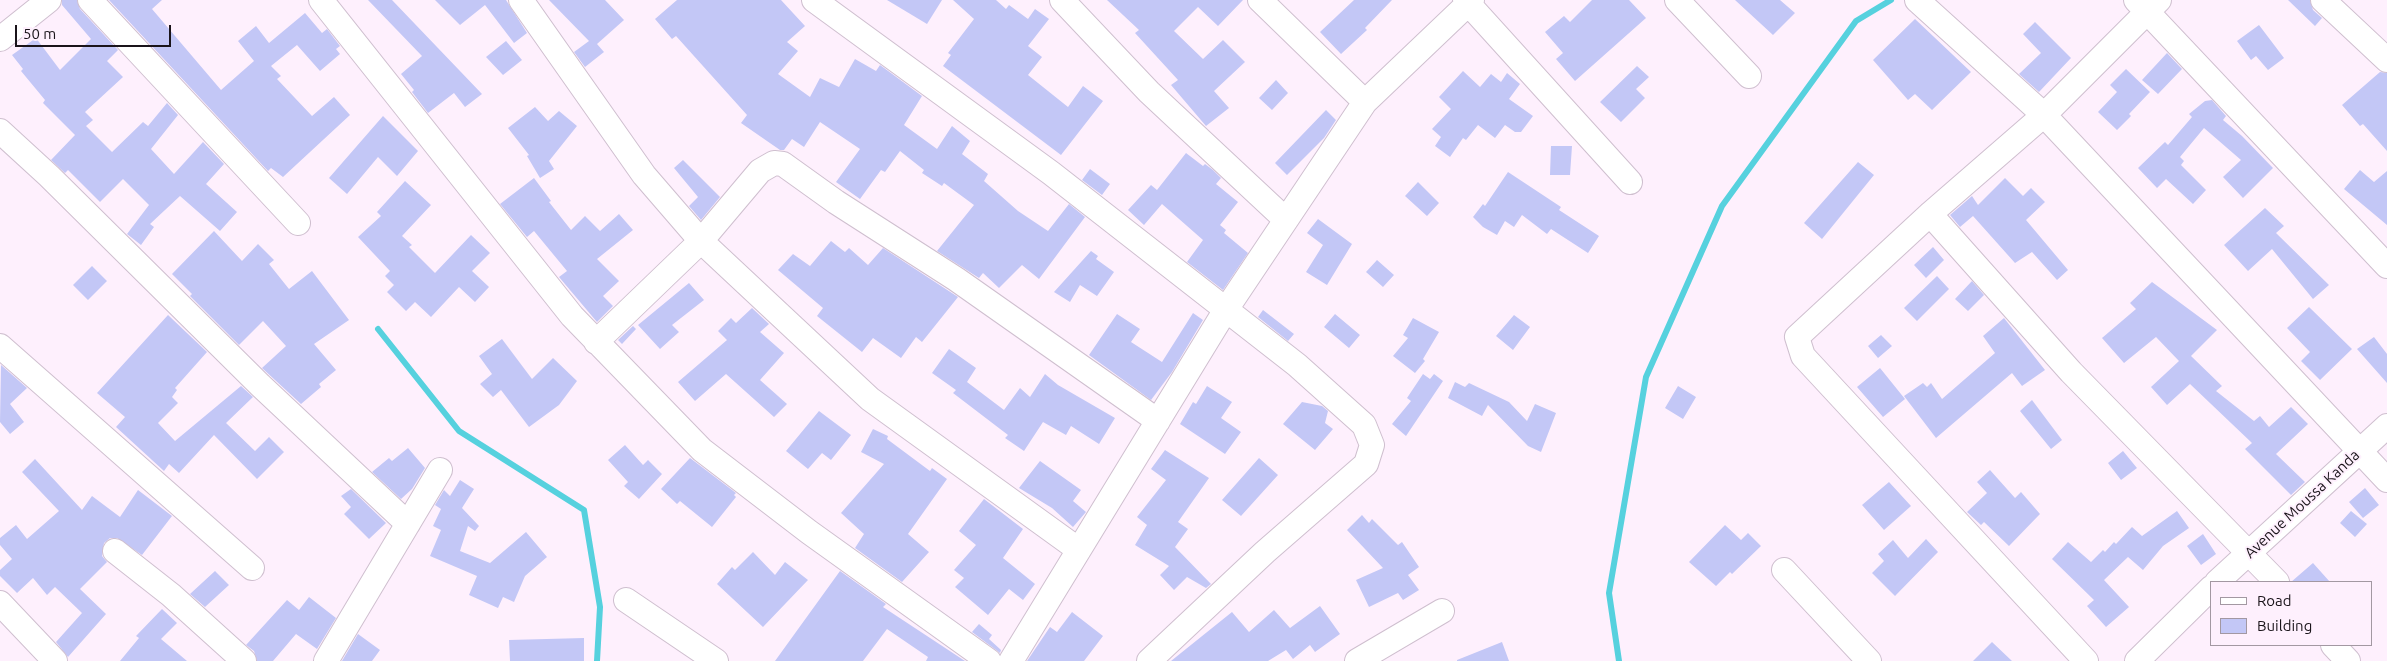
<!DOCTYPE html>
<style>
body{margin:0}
#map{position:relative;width:2387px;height:661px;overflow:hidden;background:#fef0fd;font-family:Ubuntu,sans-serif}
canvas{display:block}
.legend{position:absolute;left:2210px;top:581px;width:162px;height:65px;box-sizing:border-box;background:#fef0fd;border:1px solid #a398a2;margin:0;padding:6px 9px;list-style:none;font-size:15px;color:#1a141a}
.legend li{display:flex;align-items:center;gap:10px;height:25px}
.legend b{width:25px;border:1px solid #a398a2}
.scale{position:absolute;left:15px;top:25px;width:156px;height:22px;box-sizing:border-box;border:2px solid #1a141a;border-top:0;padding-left:6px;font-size:15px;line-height:18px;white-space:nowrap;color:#1a141a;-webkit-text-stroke:4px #fef0fd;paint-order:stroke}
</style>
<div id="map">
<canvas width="2387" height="661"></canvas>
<ul class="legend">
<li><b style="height:6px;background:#fff"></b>Road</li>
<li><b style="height:14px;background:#c3c7f6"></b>Building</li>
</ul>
<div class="scale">50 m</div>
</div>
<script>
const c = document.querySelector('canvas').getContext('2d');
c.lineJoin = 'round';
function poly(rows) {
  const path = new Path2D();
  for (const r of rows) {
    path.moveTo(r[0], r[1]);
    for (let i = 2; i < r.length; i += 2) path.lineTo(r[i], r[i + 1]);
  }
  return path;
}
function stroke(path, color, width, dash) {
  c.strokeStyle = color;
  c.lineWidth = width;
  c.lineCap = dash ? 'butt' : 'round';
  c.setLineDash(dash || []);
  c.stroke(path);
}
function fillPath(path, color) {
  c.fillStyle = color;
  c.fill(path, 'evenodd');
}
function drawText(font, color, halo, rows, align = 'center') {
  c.font = font + ' Ubuntu,sans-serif';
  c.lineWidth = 4;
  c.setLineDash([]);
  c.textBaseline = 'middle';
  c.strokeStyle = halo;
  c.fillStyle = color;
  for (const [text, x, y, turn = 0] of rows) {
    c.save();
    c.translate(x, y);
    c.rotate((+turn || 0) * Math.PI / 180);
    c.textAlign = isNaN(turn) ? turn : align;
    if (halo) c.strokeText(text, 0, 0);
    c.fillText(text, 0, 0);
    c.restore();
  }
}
const stream = poly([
 [378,329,459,431,584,510,600,607,597,661],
 [1619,661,1609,593,1646,377,1722,206,1856,21,1891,0]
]);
const building = poly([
 [62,0,77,0,80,9,118,50,107,61,123,77,85,112,93,120,86,126,112,152,143,122,148,126,167,103,178,115,151,149,174,174,203,142,224,164,206,184,237,212,220,231,180,196,150,224,154,227,141,245,127,234,149,205,123,179,100,202,68,170,65,173,51,160,75,135,43,103,45,100,21,71,23,69,12,55,36,38,60,70,91,39,62,5],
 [109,0,162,0,152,9,221,90,254,61,238,41,256,26,269,43,305,13,322,33,327,29,340,46,336,49,340,54,320,71,297,45,271,66,281,76,277,79,312,116,334,97,350,115,283,177,271,168,268,171],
 [368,0,392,0,482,94,465,107,454,93,428,113,412,92,414,90,401,74,422,56],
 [435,0,506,0,527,33,514,43,485,5,460,25],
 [549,0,605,0,624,20,597,44,604,52,585,67,574,52,589,41],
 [677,0,781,0,805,26,787,42,798,51,778,74,810,97,820,78,839,87,855,59,876,71,880,65,922,96,904,125,937,149,952,126,970,141,962,154,988,174,984,181,1018,211,1048,231,1069,204,1085,217,1039,279,1022,265,999,288,983,273,979,278,937,251,974,205,944,183,942,186,922,173,924,170,900,151,885,172,881,170,860,199,836,182,860,149,820,122,804,147,792,139,784,150,780,150,741,123,747,115,676,36,672,39,655,19],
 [887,0,942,0,927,24],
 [953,0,996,0,1006,9,1009,5,1028,19,1035,9,1049,19,1028,46,1042,57,1028,75,1068,107,1083,86,1103,101,1061,155,943,66,951,55,948,53,974,19],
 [1107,0,1243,0,1218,26,1198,7,1174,31,1203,59,1223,40,1245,62,1214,91,1229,108,1206,126,1171,85,1178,80,1135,33,1139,30],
 [1354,0,1392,0,1365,28,1367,30,1341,54,1320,32],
 [1592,0,1629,0,1646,18,1575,81,1556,59,1563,53,1545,32,1564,16,1570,22],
 [1735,0,1780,0,1795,13,1773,35],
 [2288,0,2310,0,2313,10,2322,18,2315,26],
 [1915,19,1971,72,1932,110,1915,94,1908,100,1873,60],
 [2035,22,2071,58,2039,92,2019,74,2041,53,2023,34],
 [2259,25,2284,58,2268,70,2256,56,2251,60,2237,41],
 [506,41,522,60,503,75,486,57],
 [2167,53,2182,69,2158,94,2142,80],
 [1637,66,1649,77,1636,89,1645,98,1621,122,1600,102],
 [2126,69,2150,92,2129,114,2131,116,2117,130,2098,112,2117,92,2110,85],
 [1463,71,1480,87,1491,74,1501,82,1507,73,1520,84,1509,99,1533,116,1521,132,1515,132,1505,125,1495,138,1478,125,1466,140,1463,138,1450,157,1435,146,1441,137,1432,129,1451,109,1439,97],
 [2380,72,2387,73,2387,151,2363,124,2360,126,2342,105],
 [1276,80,1288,93,1272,110,1259,98],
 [2212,100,2226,116,2223,120,2242,136,2273,168,2243,198,2223,177,2241,160,2204,128,2180,157,2184,161,2181,165,2206,190,2193,204,2166,179,2157,188,2138,168,2165,142,2168,145,2192,117,2189,114,2205,101],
 [535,107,548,121,559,111,577,126,549,161,554,169,540,178,527,156,529,155,508,128],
 [1326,110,1336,120,1324,138,1287,175,1275,163],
 [383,116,418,151,397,176,378,157,347,194,329,178],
 [1551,146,1572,146,1570,175,1550,175],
 [1186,153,1203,166,1205,164,1213,170,1221,178,1216,184,1238,202,1220,225,1226,230,1224,233,1248,253,1223,290,1187,262,1203,240,1162,204,1144,225,1128,210,1151,185,1157,190],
 [683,160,720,197,701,220,689,206,698,197,674,168],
 [1858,162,1874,175,1822,239,1804,223],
 [1090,169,1110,184,1102,195,1082,180],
 [2360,170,2374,182,2387,171,2387,225,2344,189],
 [1508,172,1561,207,1559,210,1599,236,1588,253,1551,229,1547,234,1522,215,1514,227,1505,221,1497,235,1483,227,1473,217,1483,204,1485,206],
 [534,178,551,201,549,202,571,230,585,216,600,231,619,214,633,230,597,259,619,281,603,296,613,306,597,322,559,277,567,271,534,231,527,237,500,204],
 [2005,178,2023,196,2031,188,2045,202,2026,220,2068,270,2057,280,2032,252,2015,263,1973,216,1960,227,1950,215,1972,196,1978,205],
 [405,181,431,205,402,236,412,245,409,247,435,273,471,235,490,253,472,271,489,287,475,302,459,287,431,317,415,302,406,311,387,292,394,285,385,276,390,271,358,237,381,216,377,212],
 [1418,182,1439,203,1427,216,1405,196],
 [2265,208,2284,226,2276,233,2329,285,2313,299,2272,249,2248,271,2224,245],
 [1318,219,1352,244,1327,285,1306,272,1323,245,1307,233],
 [214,231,242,261,258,244,274,260,269,264,289,289,312,271,349,320,314,344,336,370,319,384,321,387,301,404,262,368,286,346,263,321,239,345,190,296,192,294,172,274],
 [831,241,845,252,849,248,868,265,883,248,958,297,922,342,916,337,901,358,873,338,862,352,817,316,823,308,778,270,793,254,810,266],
 [1933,247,1944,260,1926,278,1914,265],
 [1091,251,1098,256,1096,259,1114,272,1097,296,1080,285,1070,302,1054,292],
 [1377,260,1394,275,1383,287,1366,272],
 [92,266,107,281,88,300,73,285],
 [1937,276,1949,289,1917,321,1904,308],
 [1972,281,1984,295,1968,311,1955,299],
 [2152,282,2217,330,2191,356,2222,386,2216,391,2254,421,2260,416,2269,427,2291,407,2308,424,2276,454,2305,482,2291,495,2245,449,2252,443,2190,384,2167,405,2151,387,2179,361,2156,337,2124,363,2102,338,2136,309,2130,303],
 [689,283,704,300,672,325,679,332,660,349,638,325],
 [2309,307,2352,349,2320,380,2301,361,2310,352,2287,328],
 [752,308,769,324,760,332,784,353,760,380,787,404,774,417,726,374,695,401,678,382,727,340,718,331,731,318,736,323],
 [1263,310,1294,334,1288,341,1258,317],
 [1193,313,1203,320,1172,372,1151,400,1089,355,1117,314,1140,329,1131,342,1162,362],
 [1335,314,1360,335,1349,348,1324,327],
 [168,315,207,352,175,388,177,390,172,397,178,403,158,423,175,441,241,386,253,397,226,423,255,451,269,437,284,452,257,479,214,435,179,473,169,464,164,471,116,427,125,417,97,393],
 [1514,315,1530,327,1513,350,1496,336],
 [1413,318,1439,332,1423,359,1425,361,1415,373,1393,356,1408,338,1403,335],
 [2004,318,2045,370,2022,386,2012,373,1936,438,1904,396,1923,383,1927,387,1931,383,1942,399,1995,353,1983,336],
 [633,326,636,329,622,344,618,340],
 [1881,335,1892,346,1878,358,1868,346],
 [2374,337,2387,354,2387,383,2357,349],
 [502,339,532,379,553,358,577,381,559,405,529,427,501,390,493,397,480,384,492,374,479,356],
 [949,349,976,368,967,382,1004,410,1020,388,1030,397,1045,374,1058,385,1115,418,1099,444,1071,426,1066,435,1043,422,1024,451,1005,438,1008,435,953,393,956,390,932,373],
 [1,365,27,388,10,404,24,422,10,434,0,422],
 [1880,368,1905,399,1883,417,1857,387],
 [1423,374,1430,379,1434,374,1443,381,1406,436,1392,424,1411,401,1407,398],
 [1455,382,1465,387,1469,383,1509,402,1527,421,1535,404,1556,413,1541,452,1528,446,1488,405,1482,416,1448,398],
 [1207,386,1232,402,1221,418,1241,432,1225,454,1180,424,1193,402,1196,404],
 [1678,386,1696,397,1683,419,1665,408],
 [2032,400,2062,440,2051,449,2020,411],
 [1302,402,1322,406,1328,411,1325,423,1333,429,1315,450,1283,424],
 [819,411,851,435,831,460,822,453,808,469,786,451],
 [873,429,888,436,887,439,930,471,932,468,947,479,908,534,929,552,902,582,855,548,864,534,841,513,884,464,861,452],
 [625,445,643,465,648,460,662,474,639,499,624,486,628,482,608,460],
 [408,448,425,468,412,489,401,499,372,472,389,458,392,461],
 [1165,450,1209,478,1178,522,1188,529,1175,547,1211,584,1206,588,1187,577,1174,590,1160,575,1169,566,1135,545,1147,525,1137,517,1166,480,1151,469],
 [2123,451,2137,468,2121,480,2108,463],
 [690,458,736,493,734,495,736,497,712,527,680,501,677,504,661,489],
 [1259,458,1278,475,1241,516,1222,500],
 [35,459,82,510,92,496,120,517,138,490,172,516,142,555,117,538,110,538,104,543,102,556,107,562,80,589,106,614,68,657,56,642,82,613,55,587,47,595,33,578,17,593,0,576,0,570,12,559,0,545,0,538,16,525,27,539,59,511,22,472],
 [1040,461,1081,490,1073,501,1086,512,1073,527,1052,508,1019,488],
 [1990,470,2015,498,2021,492,2040,514,2009,546,1984,522,1981,525,1967,512,1987,493,1977,482],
 [460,480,474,489,462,508,479,526,475,531,468,526,460,551,490,563,526,532,547,557,525,576,514,602,503,597,498,608,469,595,477,576,430,556,441,530,433,526,441,509,435,505,444,490,450,496],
 [1889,482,1911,506,1884,530,1862,505],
 [2365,488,2379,505,2363,518,2349,502],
 [351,489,386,523,369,539,344,514,351,507,341,496],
 [984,499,1023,529,1003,558,1035,584,1023,600,1009,589,988,615,955,587,964,578,954,570,976,545,959,531],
 [2177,511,2189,528,2163,546,2143,570,2128,557,2104,580,2129,607,2106,627,2087,606,2094,600,2052,559,2068,542,2091,562,2103,550,2105,552,2114,542,2116,544,2132,527,2142,536],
 [2351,511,2367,524,2355,537,2340,523],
 [1362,515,1369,523,1372,519,1398,545,1402,542,1419,567,1408,575,1419,590,1403,600,1398,593,1369,607,1356,580,1383,568,1347,530],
 [1725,525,1741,540,1748,533,1761,546,1732,574,1730,572,1716,586,1689,562],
 [2203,534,2216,554,2201,565,2187,546],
 [1926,539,1938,552,1895,596,1872,573,1884,561,1878,554,1893,540,1908,558],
 [753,552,775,575,785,562,808,580,763,627,717,584,732,567,735,570],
 [2313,563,2330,582,2291,582],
 [215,571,229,585,205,607,190,594],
 [840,571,886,604,883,607,965,661,926,661,928,657,887,629,863,661,775,661],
 [309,597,336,618,317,649,296,634,273,661,257,661,254,651,246,645,287,600,299,610],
 [1320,606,1340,634,1315,652,1310,645,1293,659,1286,650,1268,661,1171,661,1232,612,1249,632,1274,610,1290,628],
 [162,609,177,623,161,639,187,661,120,661,139,638,136,636],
 [1072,612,1103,636,1084,661,1027,661,1050,627,1057,632],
 [979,624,992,635,989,639,1001,650,1000,653,972,632],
 [358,634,380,650,372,661,342,661],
 [584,638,584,661,510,661,509,640],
 [1502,642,1509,661,1457,661,1457,660],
 [1992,642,2012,661,1973,661]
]);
const street = poly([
 [90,0,298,223],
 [321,0,572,316,702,450,809,532,989,661],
 [521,0,644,175,701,241,870,399,1079,550],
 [814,0,1051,173,1297,365,1364,425,1372,445,1366,464,1265,552,1149,661],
 [1062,0,1149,92,1286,220],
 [1260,0,1365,102],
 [1465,0,1630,182],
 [1677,0,1749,76],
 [1917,0,2044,115,2387,480],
 [2136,0,2387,266],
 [2323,0,2387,60],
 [0,39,49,0],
 [0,131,49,176,260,385,408,524],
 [1930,214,2071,372,2277,582],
 [596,342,701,241,760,171,774,163,783,164,836,202,956,279,1158,421],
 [0,346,252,568],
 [115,551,171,595,244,661],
 [1784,570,1869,661],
 [2217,582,2387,426],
 [626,600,716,661],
 [0,603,55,661],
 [2333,645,2348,661],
 [326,661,440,470],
 [1011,661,1225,311,1365,102,1472,0],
 [1357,661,1442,611],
 [2086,661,1803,356,1797,337,1930,214,2044,115,2159,0],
 [2137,661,2211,588]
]);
const streetNames = [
 ["Avenue Moussa Kanda",2302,504,-43]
];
stroke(stream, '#56d1de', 6);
fillPath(building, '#c3c7f6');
stroke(street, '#cfbfcf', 26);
stroke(street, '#fff', 24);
drawText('15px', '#1a141a', '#fef0fd', streetNames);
</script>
